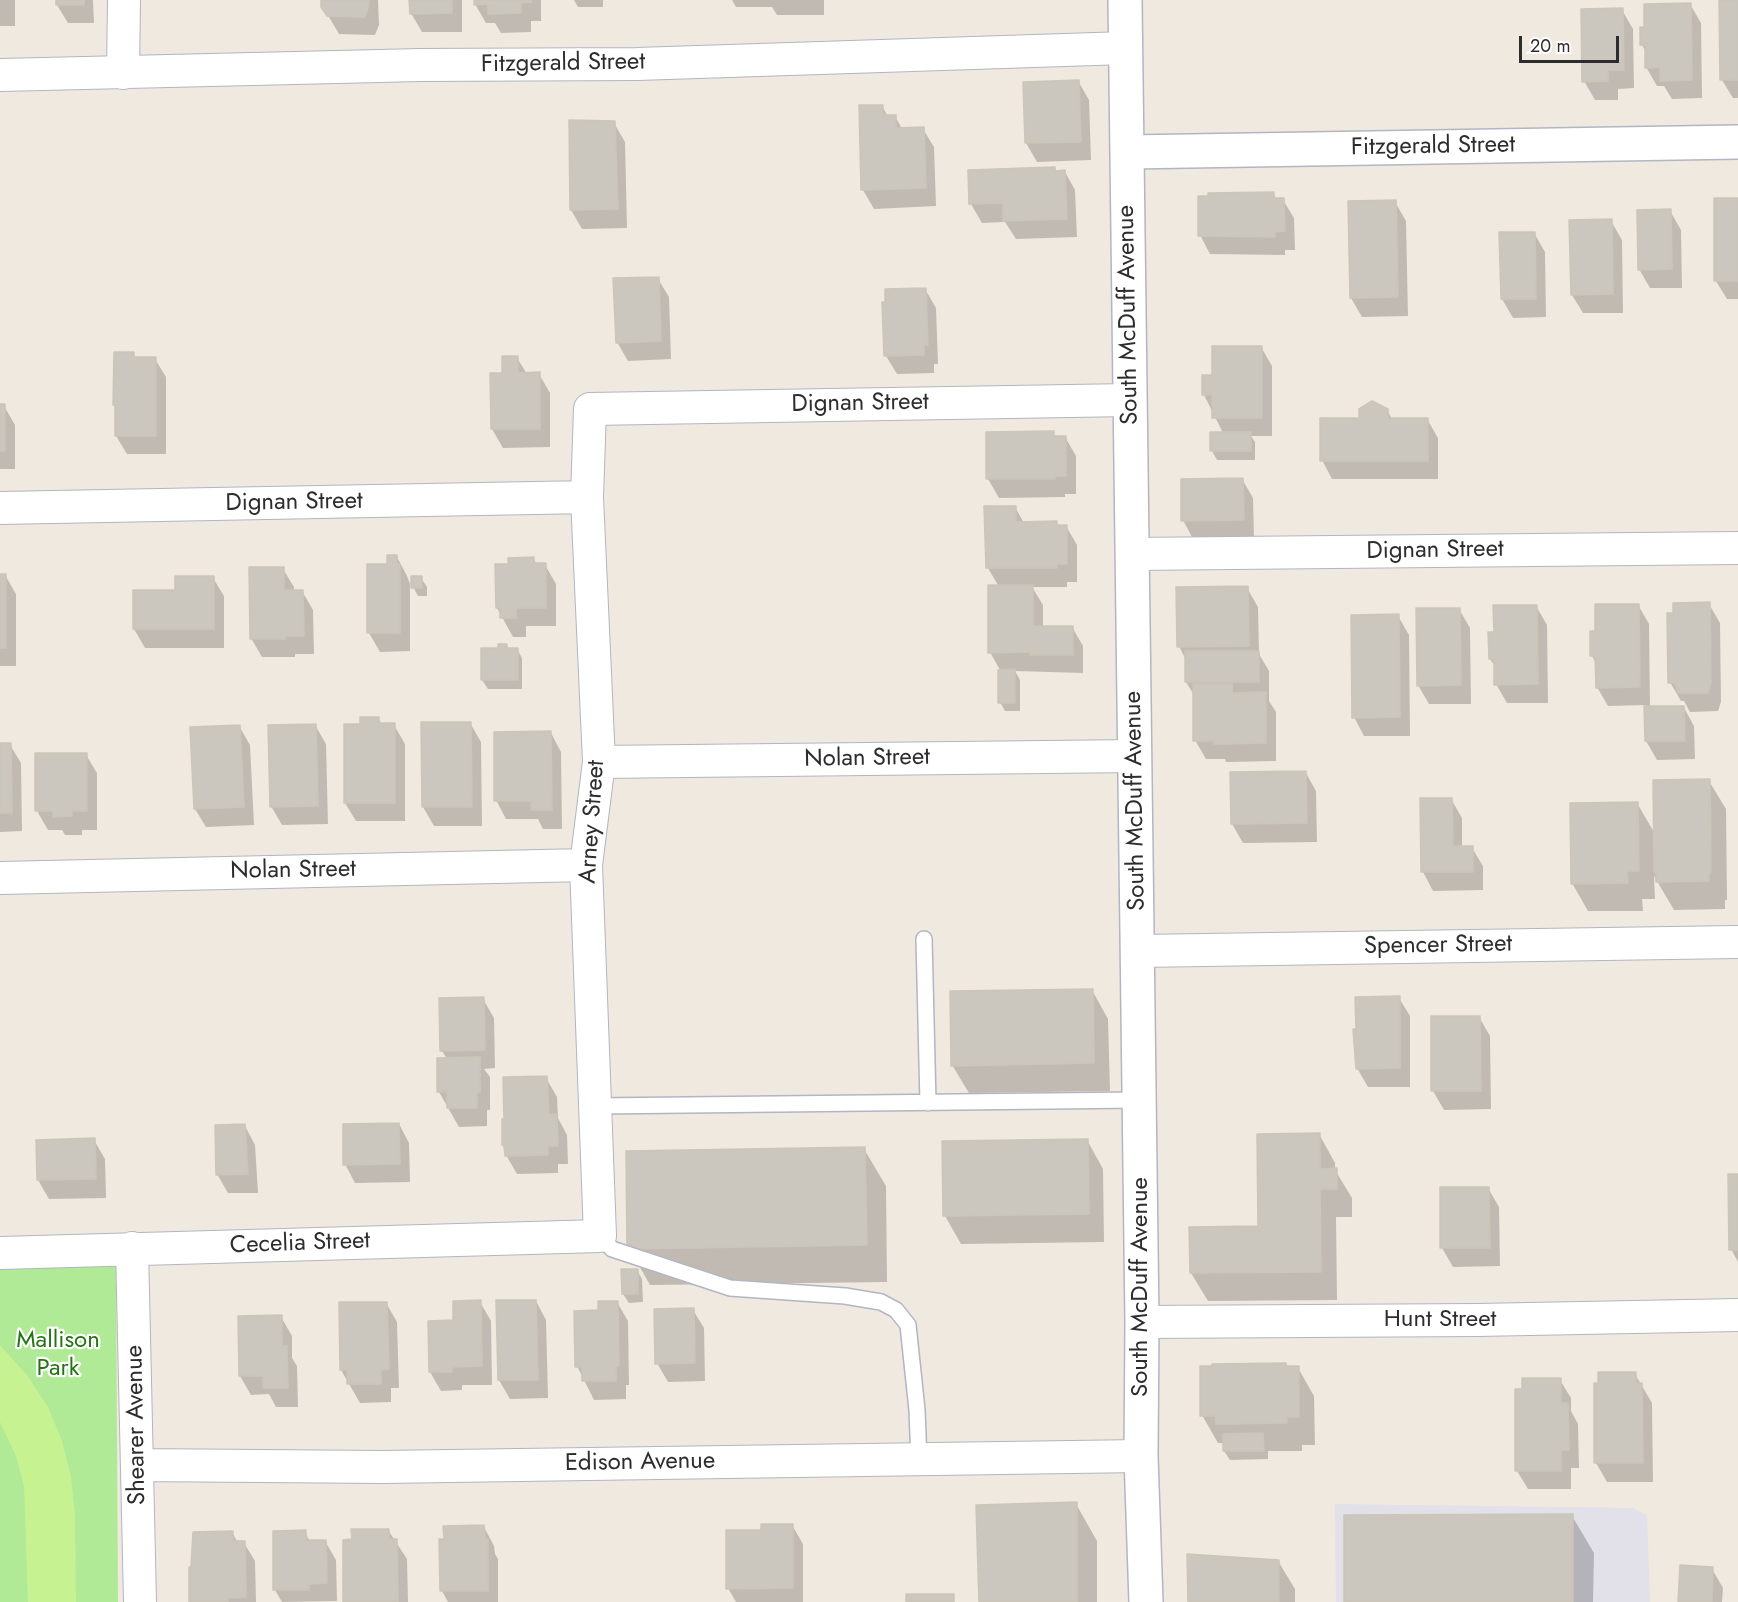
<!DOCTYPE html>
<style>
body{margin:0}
#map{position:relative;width:1738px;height:1602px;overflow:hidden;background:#f0e9df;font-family:Jost,sans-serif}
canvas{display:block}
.scale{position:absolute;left:1519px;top:36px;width:100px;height:27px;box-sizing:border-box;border:3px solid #2d2d2d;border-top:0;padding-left:8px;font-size:18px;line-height:21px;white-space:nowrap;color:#2d2d2d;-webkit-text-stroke:4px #fff;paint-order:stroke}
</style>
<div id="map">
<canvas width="1738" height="1602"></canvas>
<div class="scale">20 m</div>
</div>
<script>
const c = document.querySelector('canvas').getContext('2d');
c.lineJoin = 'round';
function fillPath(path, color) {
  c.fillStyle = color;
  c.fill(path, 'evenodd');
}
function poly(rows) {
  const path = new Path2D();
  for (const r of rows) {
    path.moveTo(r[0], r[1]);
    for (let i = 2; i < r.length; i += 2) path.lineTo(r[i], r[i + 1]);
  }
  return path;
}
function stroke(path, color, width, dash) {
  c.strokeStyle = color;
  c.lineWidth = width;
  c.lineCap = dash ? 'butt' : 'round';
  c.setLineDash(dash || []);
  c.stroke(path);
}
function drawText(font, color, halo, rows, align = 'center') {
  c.font = font + ' Jost,sans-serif';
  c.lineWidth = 4.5;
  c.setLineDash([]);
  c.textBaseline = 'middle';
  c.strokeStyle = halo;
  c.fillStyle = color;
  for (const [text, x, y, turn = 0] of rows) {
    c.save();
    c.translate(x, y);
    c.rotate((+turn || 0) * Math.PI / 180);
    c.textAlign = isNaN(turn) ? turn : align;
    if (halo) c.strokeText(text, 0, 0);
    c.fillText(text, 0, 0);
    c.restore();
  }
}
const industrial = poly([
 [1335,1504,1633,1508,1647,1515,1650,1602,1336,1602]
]);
const green = poly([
 [116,1264,118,1602,0,1602,0,1266]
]);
const pitch = poly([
 [0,1345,27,1375,48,1407,62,1441,71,1478,75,1514,76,1602,28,1602,24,1486,16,1456,0,1422]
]);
const shadow = poly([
 [0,0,15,0,15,26,0,26],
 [57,0,93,0,94,23,68,23,57,5],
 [322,0,378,0,379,25,375,35,339,34,323,7],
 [411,0,462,0,462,32,422,32,411,13],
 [475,0,541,0,541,21,531,21,531,32,501,33,495,23,486,23,475,4],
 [574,0,603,0,603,7,578,7],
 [732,0,824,0,824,15,777,15,772,7,736,7],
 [1720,0,1738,0,1738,98,1733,98,1722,80],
 [1690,4,1701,23,1702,98,1672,99,1664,86,1657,86,1646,67,1646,52,1642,45],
 [1622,10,1633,29,1634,88,1618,89,1618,100,1595,100,1584,81],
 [1078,81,1089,100,1091,160,1037,162,1026,143],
 [882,106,888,117,895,116,902,129,923,129,934,147,936,206,874,209,863,190],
 [570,122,614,123,625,142,627,228,582,229,571,210],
 [1054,168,1056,172,1065,172,1075,190,1077,237,1016,239,1005,222,982,223,971,204],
 [1273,193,1277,200,1283,200,1294,218,1295,250,1285,250,1285,255,1210,254,1200,235],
 [1738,199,1738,299,1727,299,1716,281],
 [1395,202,1406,221,1408,316,1362,317,1351,298],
 [1670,211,1681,230,1682,288,1650,288,1639,269],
 [1611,221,1622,240,1623,313,1583,313,1572,295],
 [1534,233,1545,252,1546,317,1513,318,1502,299,1501,234],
 [658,279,669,297,671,359,628,361,617,342],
 [925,289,936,308,938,364,934,364,934,373,897,374,886,356],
 [1261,347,1272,366,1272,436,1251,436,1255,442,1255,460,1217,460,1212,451,1223,433,1204,395,1214,377],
 [133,353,136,359,155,359,166,377,166,454,127,454,116,436,116,408,114,404],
 [517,358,527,374,539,374,550,393,550,447,503,448,492,429,492,374,504,374],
 [0,406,4,406,15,425,15,469,0,469],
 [1387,410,1392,419,1427,419,1438,438,1438,479,1332,479,1322,460,1361,419],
 [1053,433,1056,437,1065,437,1076,456,1076,494,1065,494,1065,497,999,498,988,479],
 [1242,479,1253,498,1254,538,1193,539,1183,520],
 [1015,507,1024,523,1056,523,1058,526,1066,526,1077,545,1077,582,1067,582,1067,587,1032,587,1043,605,1043,627,1072,627,1083,646,1083,673,1015,671,1020,680,1020,711,1005,711,1000,702,1000,670,990,652,999,587,988,568],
 [397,557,407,576,410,584,410,651,380,652,369,633,389,565],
 [534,559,537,565,545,565,556,584,556,626,526,626,526,637,513,637,497,608,509,565],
 [283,569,294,587,294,591,302,591,313,610,314,654,295,654,295,657,262,657,251,638],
 [0,575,5,575,16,594,16,666,0,666],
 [213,578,224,596,224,648,145,648,134,629,176,591],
 [421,578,427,587,427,596,418,596,413,587],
 [1247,588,1258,607,1259,654,1269,671,1269,701,1276,712,1276,761,1226,762,1225,759,1206,759,1195,740,1194,695,1186,682,1186,660,1179,646],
 [1709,604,1720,623,1721,702,1718,711,1690,712,1684,701,1681,701,1670,682],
 [1638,605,1649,624,1650,708,1684,708,1694,726,1695,759,1657,760,1646,741,1646,705,1608,706,1597,687,1597,665,1592,656,1596,633],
 [1536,606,1547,625,1548,703,1507,703,1496,684,1496,668,1490,659,1495,634],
 [1459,609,1470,628,1471,704,1429,704,1418,685],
 [1398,616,1409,635,1410,736,1364,736,1354,717],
 [506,646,508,649,517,649,522,658,522,689,488,689,482,680,499,649],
 [379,719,382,725,394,725,405,744,405,821,356,821,345,803,361,725],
 [423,723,470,723,481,742,482,826,434,826,423,807],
 [315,725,326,744,328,824,282,825,271,806],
 [239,726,250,745,254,825,206,827,195,809],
 [551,733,561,752,562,829,543,829,538,819,506,819,496,800],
 [0,745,10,745,21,763,22,831,0,832],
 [86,755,97,773,97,830,82,830,82,835,65,835,62,830,48,830,37,811],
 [1306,773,1316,791,1317,842,1243,843,1232,824],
 [1709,781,1726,809,1727,900,1725,900,1725,909,1674,910,1654,876,1655,899,1642,899,1643,911,1588,911,1572,883,1637,803,1655,834],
 [1451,799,1462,818,1462,848,1472,848,1483,866,1483,890,1433,891,1423,872],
 [1092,990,1108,1019,1110,1091,969,1093,952,1065],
 [1399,998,1410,1016,1410,1087,1368,1087,1357,1068],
 [483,999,494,1018,495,1068,484,1069,490,1077,490,1110,487,1110,487,1126,459,1127,439,1092,438,1059,447,1059,442,1051],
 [1479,1017,1490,1036,1491,1109,1444,1110,1433,1091],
 [546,1078,557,1097,558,1118,567,1135,568,1164,558,1164,558,1173,517,1174,506,1155,503,1145],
 [399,1124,409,1143,410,1182,355,1183,345,1164],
 [245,1126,255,1145,258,1193,228,1193,217,1174],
 [1319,1134,1335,1163,1335,1170,1352,1198,1352,1217,1336,1217,1337,1300,1208,1301,1191,1273,1259,1228],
 [94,1140,105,1159,106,1198,49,1199,38,1180],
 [1087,1140,1103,1169,1104,1242,961,1244,945,1216],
 [864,1149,886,1186,887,1282,650,1285,629,1248],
 [1738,1176,1738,1262,1731,1249],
 [1488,1188,1499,1207,1500,1266,1453,1267,1442,1248],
 [637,1270,642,1279,643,1302,629,1303,623,1294],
 [536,1301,546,1320,548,1398,510,1399,499,1380],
 [480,1302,491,1321,492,1385,462,1385,462,1390,441,1391,430,1372,429,1322,455,1322],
 [617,1302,628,1321,629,1385,626,1385,626,1399,594,1400,577,1366,599,1312],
 [386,1303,397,1322,399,1388,391,1388,391,1402,360,1403,341,1370],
 [693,1310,704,1328,705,1381,668,1382,657,1363],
 [281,1317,292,1336,292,1358,297,1366,298,1407,276,1407,269,1394,251,1395,240,1376],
 [1286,1364,1288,1368,1298,1368,1314,1396,1315,1445,1302,1445,1302,1451,1268,1451,1268,1459,1230,1460,1224,1451,1224,1443,1218,1443,1202,1415],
 [1635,1374,1652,1403,1653,1482,1607,1482,1596,1463],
 [1560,1380,1571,1398,1571,1411,1578,1424,1579,1468,1571,1468,1571,1489,1528,1489,1517,1471],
 [1076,1504,1097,1541,1097,1602,980,1602],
 [1572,1516,1594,1553,1593,1602,1346,1602],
 [792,1525,803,1544,803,1602,736,1602,728,1588,763,1532],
 [484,1527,494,1546,495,1554,498,1559,498,1602,448,1602,442,1591,441,1541],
 [388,1530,407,1559,408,1602,345,1602,353,1541],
 [232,1532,238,1543,244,1543,255,1561,256,1602,190,1602],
 [305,1532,310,1542,325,1541,336,1560,337,1601,282,1602,275,1590],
 [1278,1561,1295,1589,1295,1602,1190,1602],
 [1712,1569,1723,1588,1722,1602,1680,1602]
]);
const building = poly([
 [56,0,84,0,84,5,56,5,56,0],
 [321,0,369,0,369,5,365,17,327,16,321,7,321,0],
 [409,0,452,0,452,13,410,14,409,0],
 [474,0,531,0,532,2,521,3,521,13,488,14,488,4,474,5,474,0],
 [1719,0,1738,0,1738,80,1720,80,1719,0],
 [1691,3,1692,80,1660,81,1660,67,1645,68,1645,45,1640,45,1640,27,1644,27,1644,4,1691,3],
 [1623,8,1624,70,1608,70,1608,81,1582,82,1581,9,1623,8],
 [1079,80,1081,142,1025,143,1023,82,1079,80],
 [859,105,883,105,883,115,896,115,896,128,924,127,926,188,861,190,859,105],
 [569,120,615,121,618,209,570,210,569,120],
 [1055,167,1055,171,1065,170,1067,219,1003,221,1003,203,969,204,968,170,1055,167],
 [1274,192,1274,198,1284,198,1285,231,1275,232,1275,237,1198,236,1198,196,1208,196,1208,193,1274,192],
 [1714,198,1738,198,1738,281,1714,281,1714,198],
 [1396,200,1398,297,1350,298,1348,201,1396,200],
 [1671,209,1672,269,1638,270,1637,210,1671,209],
 [1612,219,1613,294,1571,295,1569,220,1612,219],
 [1499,232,1535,232,1536,299,1501,299,1499,232],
 [659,277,661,341,616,343,613,278,659,277],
 [926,288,928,345,924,345,924,355,884,356,882,302,885,302,885,289,926,288],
 [1212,346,1262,346,1262,418,1212,418,1212,395,1202,395,1202,375,1212,375,1212,346],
 [114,352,134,352,134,357,156,357,156,436,115,436,115,405,113,405,114,352],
 [502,356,518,356,518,373,540,372,540,429,491,429,490,373,502,373,502,356],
 [1372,401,1388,409,1388,418,1428,418,1428,461,1320,461,1320,418,1359,418,1359,409,1372,401],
 [0,404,5,404,5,451,0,451,0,404],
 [1054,431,1054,436,1066,436,1066,476,1055,476,1055,479,986,479,986,432,1054,431],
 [1210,432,1251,432,1251,451,1210,451,1210,432],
 [1243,478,1244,520,1181,521,1181,479,1243,478],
 [984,506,1016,506,1016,522,1057,521,1057,525,1067,525,1067,564,1057,564,1057,568,986,568,984,506],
 [387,555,397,555,397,564,400,564,400,633,367,633,367,564,387,564,387,555],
 [534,557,534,563,546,563,546,608,516,608,516,618,500,618,500,608,496,608,495,564,508,564,508,558,534,557],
 [249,567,284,567,284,590,303,590,304,636,285,636,285,639,250,639,249,567],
 [0,574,6,574,6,648,0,648,0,574],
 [175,576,214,576,214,629,133,629,133,590,175,590,175,576],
 [411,576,422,576,422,588,411,588,411,576],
 [988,585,1033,585,1033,626,1073,626,1073,655,1030,655,1030,652,988,653,988,585],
 [1248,586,1249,646,1177,647,1176,587,1248,586],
 [1710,602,1711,682,1708,693,1678,693,1675,683,1668,683,1667,613,1673,613,1673,603,1710,602],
 [1595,604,1639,604,1640,687,1596,688,1595,656,1590,656,1590,631,1595,631,1595,604],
 [1493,605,1537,605,1538,684,1494,685,1494,659,1489,659,1488,632,1494,632,1493,605],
 [1416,608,1460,608,1461,685,1417,686,1416,608],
 [1399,614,1400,717,1352,718,1351,615,1399,614],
 [498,644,507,644,507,648,518,648,518,680,481,680,481,648,498,648,498,644],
 [1185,651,1259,651,1259,682,1185,682,1185,651],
 [1015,669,1015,703,998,703,998,670,1015,669],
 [1193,684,1232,684,1232,693,1266,692,1266,743,1214,744,1214,741,1193,741,1193,684],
 [1644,706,1684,706,1685,741,1645,741,1644,706],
 [360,717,379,717,379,723,395,723,395,803,344,803,344,724,360,724,360,717],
 [421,722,471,722,472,807,422,807,421,722],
 [316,724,318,806,270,807,268,725,316,724],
 [240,725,244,807,194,809,190,727,240,725],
 [551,731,552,810,531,810,531,801,494,801,494,732,551,731],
 [0,743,11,743,12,813,0,813,0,743],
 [35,753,87,753,87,811,72,811,72,816,53,817,53,811,35,811,35,753],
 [1306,771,1307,823,1231,824,1230,772,1306,771],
 [1710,779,1711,872,1709,872,1709,881,1656,882,1656,872,1654,872,1653,780,1710,779],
 [1420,798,1452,798,1453,846,1473,846,1473,872,1421,872,1420,798],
 [1638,802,1639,871,1627,871,1628,883,1571,884,1570,803,1638,802],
 [1093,989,1094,1063,951,1066,950,991,1093,989],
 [1400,996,1400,1068,1356,1069,1353,1029,1356,1029,1355,997,1400,996],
 [484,997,485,1050,440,1051,439,998,484,997],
 [1431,1016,1480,1016,1481,1091,1431,1091,1431,1016],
 [480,1057,480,1092,477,1092,477,1108,447,1108,447,1092,437,1092,437,1058,480,1057],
 [547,1076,549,1114,557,1114,558,1146,548,1146,548,1155,505,1156,504,1145,502,1145,502,1119,504,1119,503,1077,547,1076],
 [399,1123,400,1164,343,1165,343,1124,399,1123],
 [245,1124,248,1174,216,1175,215,1125,245,1124],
 [1320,1133,1320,1169,1337,1168,1337,1189,1320,1189,1321,1272,1190,1273,1189,1227,1258,1226,1257,1134,1320,1133],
 [95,1138,96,1179,37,1180,36,1140,95,1138],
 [1088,1139,1089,1214,943,1216,942,1141,1088,1139],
 [865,1147,867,1245,627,1249,626,1151,865,1147],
 [1728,1174,1738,1174,1738,1250,1729,1250,1728,1174],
 [1440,1187,1489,1187,1490,1248,1440,1248,1440,1187],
 [621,1269,638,1269,638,1294,622,1294,621,1269],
 [481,1300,482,1366,452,1367,452,1372,429,1372,428,1321,453,1320,453,1301,481,1300],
 [496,1300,536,1300,538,1380,498,1380,496,1300],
 [598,1301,618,1301,619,1366,616,1366,616,1381,582,1381,582,1367,575,1367,574,1311,598,1310,598,1301],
 [339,1302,387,1302,389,1369,381,1370,381,1384,347,1384,347,1370,340,1370,339,1302],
 [694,1308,695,1363,655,1364,654,1309,694,1308],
 [282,1315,282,1346,287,1346,288,1388,263,1388,263,1376,239,1376,238,1316,282,1315],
 [1286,1363,1286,1366,1299,1366,1299,1417,1287,1417,1287,1423,1216,1424,1215,1416,1200,1416,1200,1366,1212,1366,1212,1364,1286,1363],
 [1598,1372,1636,1372,1636,1383,1642,1383,1643,1463,1594,1463,1594,1383,1598,1383,1598,1372],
 [1522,1378,1561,1378,1561,1403,1568,1403,1569,1450,1561,1450,1561,1471,1515,1471,1515,1389,1522,1389,1522,1378],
 [1263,1433,1264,1451,1223,1451,1223,1434,1263,1433],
 [1077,1502,1077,1602,979,1602,976,1505,1077,1502],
 [1573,1514,1573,1602,1344,1602,1344,1515,1573,1514],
 [761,1524,793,1524,793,1588,726,1589,726,1530,761,1530,761,1524],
 [484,1525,485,1539,488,1539,488,1591,440,1591,439,1539,444,1539,443,1526,484,1525],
 [351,1529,389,1529,389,1539,397,1539,398,1602,343,1602,343,1540,352,1539,351,1529],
 [306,1530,306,1540,326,1540,327,1583,309,1584,309,1590,273,1590,273,1531,306,1530],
 [233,1531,233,1541,245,1541,246,1597,227,1598,228,1602,189,1602,189,1567,191,1567,193,1532,233,1531],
 [1187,1554,1279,1560,1279,1602,1188,1602,1187,1554],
 [1680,1565,1713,1567,1712,1602,1678,1602,1680,1565],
 [906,1594,954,1594,954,1602,906,1602,906,1594]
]);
const service = poly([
 [924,939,928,1103],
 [596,1106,1139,1100],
 [600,1236,612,1249,730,1288,845,1296,881,1302,896,1310,908,1325,917,1410,919,1460]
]);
const minor = poly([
 [123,73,124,0],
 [0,75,421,65,637,64,1126,48],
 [0,508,587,497],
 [1132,554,1738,548],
 [599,762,1135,756],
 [0,878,586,865],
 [1138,951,1738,942],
 [132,1248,140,1602],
 [0,1253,600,1236,586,865,599,762,587,497,590,409,1130,400],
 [1142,1322,1477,1320,1738,1315],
 [138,1465,382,1467,1141,1456]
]);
const tertiary = poly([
 [1128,152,1738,142]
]);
const secondary = poly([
 [1125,0,1142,1322,1141,1456,1146,1602]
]);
const streetNames = [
 ["Fitzgerald Street",563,64,-1],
 ["Fitzgerald Street",1433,147,-1],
 ["South McDuff Avenue",1129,315,-91],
 ["Dignan Street",860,404,-1],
 ["Dignan Street",294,503,-1],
 ["Dignan Street",1435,551,-1],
 ["Nolan Street",867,759,-1],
 ["South McDuff Avenue",1136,801,-91],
 ["Arney Street",593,822,-86],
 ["Nolan Street",293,871,-1],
 ["Spencer Street",1438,946,-1],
 ["Cecelia Street",300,1244,-2],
 ["South McDuff Avenue",1141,1287,-90],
 ["Hunt Street",1440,1320],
 ["Shearer Avenue",137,1425,-91],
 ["Edison Avenue",640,1463,-1]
];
const parkNames = [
 ["Mallison",58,1341],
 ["Park",58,1369]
];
fillPath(industrial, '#e2e0e8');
fillPath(green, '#b1ea97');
fillPath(pitch, '#c6f292');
fillPath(shadow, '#0003');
fillPath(building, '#cbc6be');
stroke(building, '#ccc5b8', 1.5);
stroke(service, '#b3b5c2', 18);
stroke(minor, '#b3b5c2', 34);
stroke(tertiary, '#b3b5c2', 36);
stroke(secondary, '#b3b5c2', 36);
stroke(service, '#fff', 15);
stroke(minor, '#fff', 32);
stroke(tertiary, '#fff', 33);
stroke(secondary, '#fff', 33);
drawText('24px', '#2d2d2d', '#fff', streetNames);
drawText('24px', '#257314', '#fff', parkNames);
</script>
